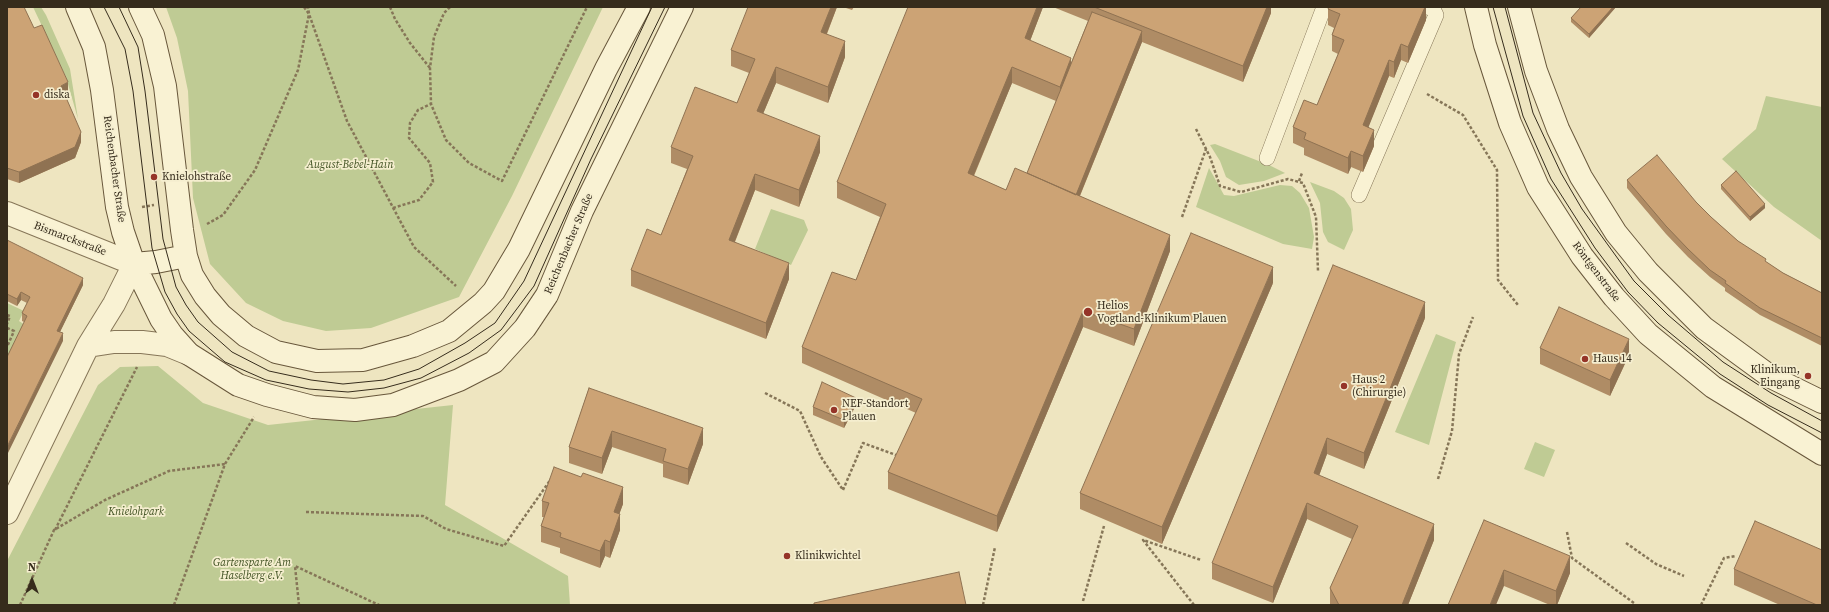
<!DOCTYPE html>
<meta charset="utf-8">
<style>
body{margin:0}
#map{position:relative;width:1829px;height:612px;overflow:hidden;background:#eee5c0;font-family:"Source Serif 4",serif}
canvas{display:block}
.frame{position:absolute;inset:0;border:8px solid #362c1c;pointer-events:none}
.north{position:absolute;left:12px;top:560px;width:40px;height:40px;-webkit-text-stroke:3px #f5eecf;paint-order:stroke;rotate:0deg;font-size:11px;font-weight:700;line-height:16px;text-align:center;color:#362c1c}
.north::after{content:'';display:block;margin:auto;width:14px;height:18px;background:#362c1c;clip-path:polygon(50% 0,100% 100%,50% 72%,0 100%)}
</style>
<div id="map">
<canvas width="1829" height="612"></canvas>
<div class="frame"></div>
<div class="north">N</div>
</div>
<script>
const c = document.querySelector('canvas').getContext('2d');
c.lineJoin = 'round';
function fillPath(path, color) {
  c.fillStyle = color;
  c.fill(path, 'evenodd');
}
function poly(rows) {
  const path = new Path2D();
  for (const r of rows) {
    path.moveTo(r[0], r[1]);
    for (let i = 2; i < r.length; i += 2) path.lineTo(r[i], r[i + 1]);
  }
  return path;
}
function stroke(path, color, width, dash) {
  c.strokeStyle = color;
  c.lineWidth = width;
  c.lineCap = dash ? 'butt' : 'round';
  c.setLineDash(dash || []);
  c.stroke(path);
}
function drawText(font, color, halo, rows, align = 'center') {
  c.font = font + ' "Source Serif 4",serif';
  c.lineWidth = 3.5;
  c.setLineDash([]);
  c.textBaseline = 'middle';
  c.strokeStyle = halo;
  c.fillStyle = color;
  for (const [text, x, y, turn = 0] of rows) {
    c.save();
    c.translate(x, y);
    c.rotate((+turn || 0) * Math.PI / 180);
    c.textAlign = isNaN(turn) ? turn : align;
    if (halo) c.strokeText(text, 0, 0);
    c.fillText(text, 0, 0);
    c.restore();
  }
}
const green = poly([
 [33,7,41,7,46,15,70,69,78,119,66,77],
 [166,7,603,7,512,196,459,297,371,328,326,331,283,321,246,303,210,264,193,198,188,91,177,38],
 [1766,96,1822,107,1822,241,1774,207,1722,159,1756,129],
 [1215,144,1269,165,1285,173,1264,181,1239,185,1226,177,1220,161,1210,145],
 [1209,168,1224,195,1234,196,1280,185,1292,186,1300,193,1309,208,1314,237,1312,249,1283,244,1196,207],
 [1310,182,1334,191,1344,198,1351,209,1353,230,1344,250,1328,242,1323,232,1320,203],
 [771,209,804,220,808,230,791,265,755,249],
 [7,303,24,311,19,321,25,325,7,361],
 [1436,334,1456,342,1429,445,1395,432],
 [158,366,203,403,268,425,453,405,445,505,568,576,570,605,7,605,7,561,98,385,120,367],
 [1535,442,1555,450,1544,477,1524,469]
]);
const path = poly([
 [304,7,309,14,347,121,414,247,456,286],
 [390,7,395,19,410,43,430,68],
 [450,7,444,13,434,37,430,68,431,104,446,140,469,163,502,181,587,7],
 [1427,94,1463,115,1497,170,1498,280,1518,305],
 [1196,129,1210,157,1220,186,1241,192,1288,179,1303,183,1316,217,1318,271],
 [1299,181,1302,173],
 [142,207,154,205],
 [393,208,419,200,433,182,430,163,409,138,410,123,418,110,431,104],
 [1182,217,1206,149],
 [207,224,223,215,255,170,298,70,309,14,308,7],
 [7,315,10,316,7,324],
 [7,328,14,331,7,347],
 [765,393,800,411,821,457,843,490],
 [1438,479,1452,431,1459,354,1473,317],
 [843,490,863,443,896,455],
 [306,512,423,516,446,529,504,546,551,479],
 [55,530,137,367],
 [1567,532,1572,558,1634,603],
 [1626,543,1656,564,1684,576],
 [1083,601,1104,526],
 [20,605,54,530,105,500,169,471,225,464],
 [174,605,225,464,254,417],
 [299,605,295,566,379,605],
 [983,605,995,547],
 [1194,605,1143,540,1201,560],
 [1701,605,1724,558,1736,556]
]);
const lane = poly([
 [1267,158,1324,7],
 [1359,195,1436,15,1433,9,1427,7]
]);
const street = poly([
 [7,213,134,264,114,304,88,346,7,513],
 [88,346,114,342,142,342,167,345,189,354]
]);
const secondary = poly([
 [77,7,94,47,102,90,117,207,123,232,134,264,161,319,172,335,189,354,238,385,267,395,313,407,355,410,393,405,459,380,494,362,525,328,547,295,582,211,682,7],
 [140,7,153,35,165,86,182,230,186,256,192,275,205,296,221,315,246,336,276,352,317,361,363,360,413,346,449,331,483,303,494,291,519,249,606,69,639,7],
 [1476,7,1485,45,1510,123,1538,187,1582,256,1614,297,1648,334,1713,387,1822,454],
 [1519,7,1536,71,1558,129,1581,177,1616,233,1648,272,1704,328,1771,377,1822,402],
 [134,264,156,262,186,256]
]);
const tram = poly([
 [104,7,125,49,133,91,152,248,165,292,177,314,189,331,225,362,266,380,309,389,348,392,384,388,421,378,469,353,501,330,534,286,591,159,665,7],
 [119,7,138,47,145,91,163,239,176,287,186,305,198,322,232,352,269,371,311,380,343,384,384,380,419,369,465,343,495,323,524,281,652,7],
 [1493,7,1523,116,1551,179,1595,248,1628,292,1658,323,1720,374,1768,405,1822,433],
 [1505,7,1533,113,1561,173,1582,209,1634,281,1668,315,1723,362,1771,393,1822,421]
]);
const wall = poly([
 [7,7,68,93,65,95,81,142,75,158,19,183,7,179],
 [837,7,827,34,845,57,828,103,776,83,763,114,820,152,799,207,755,190,735,242,789,279,766,339,631,286,631,270,661,235,687,169,671,163,671,147,737,103,749,73,731,66,731,50],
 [843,7,854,7,852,10],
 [1043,7,1030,41,1071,63,1088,21,1053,7,1271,7,1271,13,1243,82,1142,42,1080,196,1170,251,1134,346,1083,327,997,532,888,489,888,472,916,413,802,363,802,347,856,280,880,217,837,198,837,182],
 [1012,83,1056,101,1027,173,1006,190,974,176],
 [1426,7,1426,20,1408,63,1401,60,1394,78,1389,76,1368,127,1374,146,1363,172,1351,167,1348,174,1304,155,1304,148,1293,143,1293,127,1317,105,1338,54,1332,51,1332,35,1334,28,1328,25,1328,9],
 [1581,7,1616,7,1589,38,1571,22,1571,18],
 [1627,180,1696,202,1711,217,1738,241,1766,262,1783,273,1822,293,1822,346,1760,315,1725,291,1725,288,1710,277,1688,257,1666,234,1627,188],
 [1721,185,1765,208,1750,221,1721,189],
 [7,240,83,285,60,332,63,341,22,321,22,313,27,303,21,300,17,306,7,301],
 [1273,283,1162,544,1080,509,1080,493],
 [1425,318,1364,469,1327,454,1319,476,1434,540,1408,605,1330,605,1330,588,1352,539,1307,519,1273,603,1212,579,1212,563],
 [1540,348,1629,355,1610,396,1540,364],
 [589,388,703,444,688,485,663,477,663,464,612,447,602,474,569,463,569,447],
 [856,405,844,428,813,415,813,407],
 [542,501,623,504,619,514,620,530,610,558,605,556,600,568,560,553,560,548,541,542,541,526,544,517,542,517],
 [1484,520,1570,573,1557,605,1550,605,1504,586],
 [1734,569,1822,605,1780,605,1734,585]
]);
const shadedWall = poly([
 [831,7,837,7,821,48,821,32],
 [1037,7,1043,7,1025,54,1025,38],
 [1267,7,1271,7,1271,13,1243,82,1243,66],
 [1425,7,1426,7,1426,20,1408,63,1408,47],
 [1613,7,1616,7,1589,38,1589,34],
 [1142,31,1142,42,1074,210,1074,199],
 [845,41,845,57,828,103,828,87],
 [1401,44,1401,60,1394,78,1394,62],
 [1071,58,1071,74,1060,103,1060,87],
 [1389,60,1389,76,1363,141,1363,125],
 [776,67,776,83,757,128,757,111],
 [1012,67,1012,83,968,189,968,173],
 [68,82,68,93,61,97,61,86],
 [1374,130,1374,146,1363,172,1363,156],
 [81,132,81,142,75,158,19,183,19,172],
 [820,136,820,152,799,207,799,190],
 [1351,151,1351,167,1348,174,1348,158],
 [755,174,755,190,729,256,729,240],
 [1765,204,1765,208,1750,221,1750,217],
 [1170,235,1170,251,1134,346,1134,329],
 [789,263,789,279,766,339,766,323],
 [1273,267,1273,283,1162,544,1162,527],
 [83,278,83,285,57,338,57,331],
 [21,292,21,300,17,306,17,299],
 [1425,302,1425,318,1364,469,1364,453],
 [1083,311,1083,327,997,532,997,516],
 [63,333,63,341,7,455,7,447],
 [1629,339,1629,355,1610,396,1610,380],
 [856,398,856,405,844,428,844,420],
 [703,428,703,444,688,485,688,469],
 [612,431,612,447,602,474,602,458],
 [1327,438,1327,454,1314,489,1314,473],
 [623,487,623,504,614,529,614,512],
 [1307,503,1307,519,1273,603,1273,587],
 [620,514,620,530,610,558,610,542],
 [1434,524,1434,540,1408,605,1402,605],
 [605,540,605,556,600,568,600,551],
 [1570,556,1570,573,1557,605,1556,605,1556,591],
 [1504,570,1504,586,1496,605,1490,605]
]);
const building = poly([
 [7,7,24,7,34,28,42,25,68,82,61,86,81,132,75,147,19,172,7,168,7,7],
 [748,7,831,7,821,32,845,41,828,87,776,67,757,111,820,136,799,190,755,174,729,240,789,263,766,323,631,270,647,229,661,235,693,156,671,147,695,87,737,103,755,59,731,50,748,7],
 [908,7,1037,7,1025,38,1071,58,1060,87,1012,67,968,173,1006,190,1015,168,1170,235,1134,329,1083,311,997,516,888,472,922,399,802,347,832,272,856,280,886,204,837,182,908,7],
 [1094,7,1267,7,1243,66,1094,7],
 [1329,7,1425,7,1408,47,1401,44,1394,62,1389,60,1363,125,1374,130,1363,156,1351,151,1348,158,1304,139,1306,133,1293,127,1304,100,1317,105,1344,40,1332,35,1340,14,1328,9,1329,7],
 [1581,7,1613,7,1589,34,1571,18,1581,7],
 [1092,12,1142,31,1076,195,1027,173,1092,12],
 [1657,155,1696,202,1711,217,1738,241,1766,259,1765,261,1783,273,1822,293,1822,338,1760,308,1725,283,1726,281,1710,270,1688,249,1666,226,1627,180,1657,155],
 [1736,171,1765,204,1750,217,1721,185,1736,171],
 [1191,233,1273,267,1162,527,1080,493,1191,233],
 [7,240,83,278,57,331,63,333,7,447,7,357,27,316,22,313,30,297,21,292,17,299,7,294,7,240],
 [1333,265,1425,302,1364,453,1327,438,1314,473,1434,524,1402,605,1339,605,1330,588,1358,526,1307,503,1273,587,1212,563,1333,265],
 [1559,307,1629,339,1610,380,1540,348,1559,307],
 [822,382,856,398,844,420,813,407,822,382],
 [589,388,703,428,688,469,663,461,666,449,612,431,602,458,569,447,589,388],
 [554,467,581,477,583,473,623,487,614,512,620,514,610,542,605,540,600,551,560,537,561,533,541,526,549,503,542,501,554,467],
 [1484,520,1570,556,1556,591,1504,570,1490,605,1448,605,1484,520],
 [1755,521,1822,550,1822,605,1817,605,1734,569,1755,521],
 [959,572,966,605,814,605,814,603,959,572]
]);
const markers = [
 [36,95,4,"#953428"],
 [154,177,4,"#953428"],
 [1088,312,5,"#953428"],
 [1585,359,4,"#953428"],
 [1808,376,4,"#953428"],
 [1344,386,4,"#953428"],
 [834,410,4,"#953428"],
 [787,556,4,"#953428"]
];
const poiNames = [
 ["diska",44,95],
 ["Knielohstraße",162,177],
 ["Helios",1097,306],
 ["Vogtland-Klinikum Plauen",1097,319],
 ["Haus 14",1593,359],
 ["Klinikum,",1800,370,"right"],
 ["Eingang",1800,383,"right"],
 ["Haus 2",1352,380],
 ["(Chirurgie)",1352,393],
 ["NEF-Standort",842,404],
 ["Plauen",842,417],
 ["Klinikwichtel",795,556]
];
const parkNames = [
 ["August-Bebel-Hain",350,165],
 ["Knielohpark",136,512],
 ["Gartensparte Am",252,563],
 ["Haselberg e.V.",252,576]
];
const streetNames = [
 ["Reichenbacher Straße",114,169,82],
 ["Bismarckstraße",70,239,21],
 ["Reichenbacher Straße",569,244,-67],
 ["Röntgenstraße",1596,272,53]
];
fillPath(green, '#bfcb94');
stroke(lane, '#867658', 16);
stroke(street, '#867658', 24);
stroke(secondary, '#68573b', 24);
stroke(path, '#867658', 2.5, [3, 2]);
stroke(lane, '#f9f2d3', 15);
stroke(street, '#f9f2d3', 22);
stroke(secondary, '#f9f2d3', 22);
stroke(tram, '#362c1c', 1);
fillPath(wall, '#af8c65');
fillPath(shadedWall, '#8f7252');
fillPath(building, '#cca375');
stroke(building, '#8f7252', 1);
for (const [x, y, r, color] of markers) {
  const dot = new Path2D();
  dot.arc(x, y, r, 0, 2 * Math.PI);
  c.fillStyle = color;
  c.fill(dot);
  stroke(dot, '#f5eecf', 1.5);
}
drawText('11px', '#362c1c', '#f5eecf', poiNames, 'left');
drawText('italic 11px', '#415223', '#f5eecf', parkNames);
drawText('11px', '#362c1c', '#f5eecf', streetNames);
</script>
